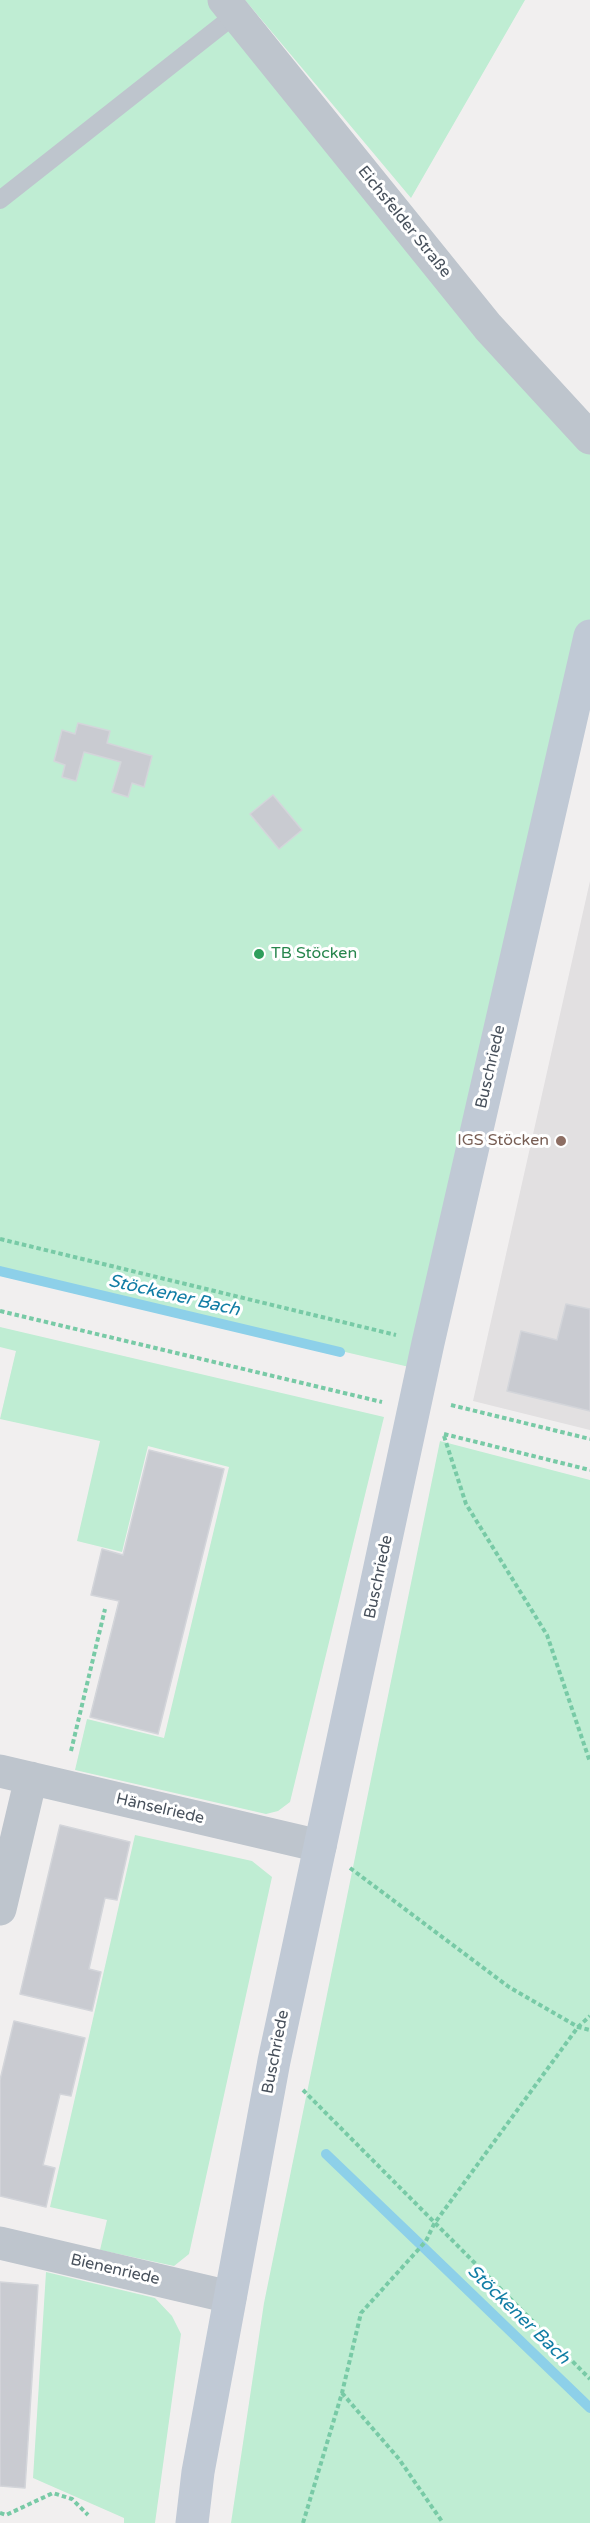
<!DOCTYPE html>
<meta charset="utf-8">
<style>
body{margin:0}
canvas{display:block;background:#f1efef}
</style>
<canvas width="590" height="2523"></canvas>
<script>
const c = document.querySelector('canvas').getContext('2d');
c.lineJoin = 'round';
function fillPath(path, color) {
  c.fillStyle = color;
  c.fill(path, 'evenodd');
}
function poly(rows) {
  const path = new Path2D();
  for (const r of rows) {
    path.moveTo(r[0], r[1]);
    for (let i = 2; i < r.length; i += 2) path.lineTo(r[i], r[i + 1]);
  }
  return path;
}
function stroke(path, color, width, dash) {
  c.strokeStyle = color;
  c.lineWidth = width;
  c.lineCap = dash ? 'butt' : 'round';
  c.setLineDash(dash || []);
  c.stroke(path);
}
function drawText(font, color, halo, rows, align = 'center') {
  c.font = font + ' "Varela Round",sans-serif';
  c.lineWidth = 6;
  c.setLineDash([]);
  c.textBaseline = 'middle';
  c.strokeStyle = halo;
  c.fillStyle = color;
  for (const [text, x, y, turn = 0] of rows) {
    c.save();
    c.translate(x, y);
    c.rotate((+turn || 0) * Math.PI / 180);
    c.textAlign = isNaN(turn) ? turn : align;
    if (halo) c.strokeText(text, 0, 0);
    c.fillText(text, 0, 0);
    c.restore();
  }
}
const education = poly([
 [590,881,590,1430,473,1401]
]);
const green = poly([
 [0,0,224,0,590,438,590,637,422,1370,0,1271],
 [245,0,525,0,411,198],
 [0,1327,384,1417,290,1802,278,1811,266,1814,75,1770,87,1719,164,1738,229,1467,148,1446,122,1552,77,1541,100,1441,0,1419,16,1351,0,1347],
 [440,1441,590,1480,590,2523,231,2523,264,2303],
 [135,1835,252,1861,272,1877,189,2254,174,2266,100,2250,107,2220,50,2207],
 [46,2272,155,2298,172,2316,181,2334,155,2523,124,2523,124,2518,33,2478]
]);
const stream = poly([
 [0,1271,340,1352],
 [326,2154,421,2245],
 [422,2246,590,2408]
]);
const building = poly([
 [78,723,110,731,107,743,152,756,144,787,132,783,128,797,112,792,121,762,84,752,76,781,62,777,65,765,54,761,62,730,75,734,78,723],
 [273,795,302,830,279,849,250,814,273,795],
 [566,1304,590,1309,590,1411,507,1391,521,1331,557,1340,566,1304],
 [149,1450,224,1469,158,1734,90,1717,119,1601,91,1595,102,1549,123,1555,149,1450],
 [60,1825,130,1842,117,1900,105,1898,89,1969,101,1972,92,2011,20,1994,60,1825],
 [14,2021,85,2038,71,2096,60,2094,43,2165,55,2168,46,2207,0,2196,0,2080,14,2021],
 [0,2282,38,2285,25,2488,0,2486,0,2282]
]);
const path = poly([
 [0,1239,396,1335],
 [0,1311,382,1402],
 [451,1405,590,1439],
 [444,1434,590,1470],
 [444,1436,466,1504,547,1635,590,1762],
 [71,1751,105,1609],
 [350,1868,509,1987,578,2027,590,2030],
 [303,2090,590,2379],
 [342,2393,399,2459,443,2523],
 [0,2513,6,2515,53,2493,72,2499,88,2515],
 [303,2523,342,2393,361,2313,426,2241,434,2224,578,2027,590,2016]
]);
const lane = poly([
 [0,200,236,14]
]);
const street = poly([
 [224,0,488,327,590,438],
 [0,1771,320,1846],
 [0,1909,31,1778],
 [0,2243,230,2297]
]);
const secondary = poly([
 [192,2523,198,2472,274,2061,428,1343,590,636]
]);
const markers = [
 [259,954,6,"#2e9e5b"],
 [561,1141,6,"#8d6e63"]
];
const streetNames = [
 ["Eichsfelder Straße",404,222,51],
 ["Buschriede",491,1067,-77],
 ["Buschriede",379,1577,-78],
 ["Hänselriede",160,1809,13],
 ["Buschriede",276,2052,-79],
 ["Bienenriede",115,2270,13]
];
const leisureNames = [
 ["TB Stöcken",271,954]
];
const educationNames = [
 ["IGS Stöcken",549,1141]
];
const waterNames = [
 ["Stöckener Bach",174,1296,13],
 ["Stöckener Bach",518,2315,44]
];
fillPath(education, '#e2e0e1');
fillPath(green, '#bfedd3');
stroke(stream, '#8dd0e9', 10);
fillPath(building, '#c9cbd1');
stroke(building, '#d3d5da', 1.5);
stroke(path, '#78caa6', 4, [4.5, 3]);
stroke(lane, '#bec5cd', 18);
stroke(street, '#bec5cd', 33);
stroke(secondary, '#c0c9d5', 33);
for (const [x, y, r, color] of markers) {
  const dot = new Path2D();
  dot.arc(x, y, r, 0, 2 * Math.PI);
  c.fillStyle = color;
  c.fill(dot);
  stroke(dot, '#fff', 2);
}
drawText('16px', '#48515c', '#fff', streetNames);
drawText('16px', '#27864d', '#fff', leisureNames, 'left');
drawText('16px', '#785e54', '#fff', educationNames, 'right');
drawText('italic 18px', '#117da5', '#fff', waterNames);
</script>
